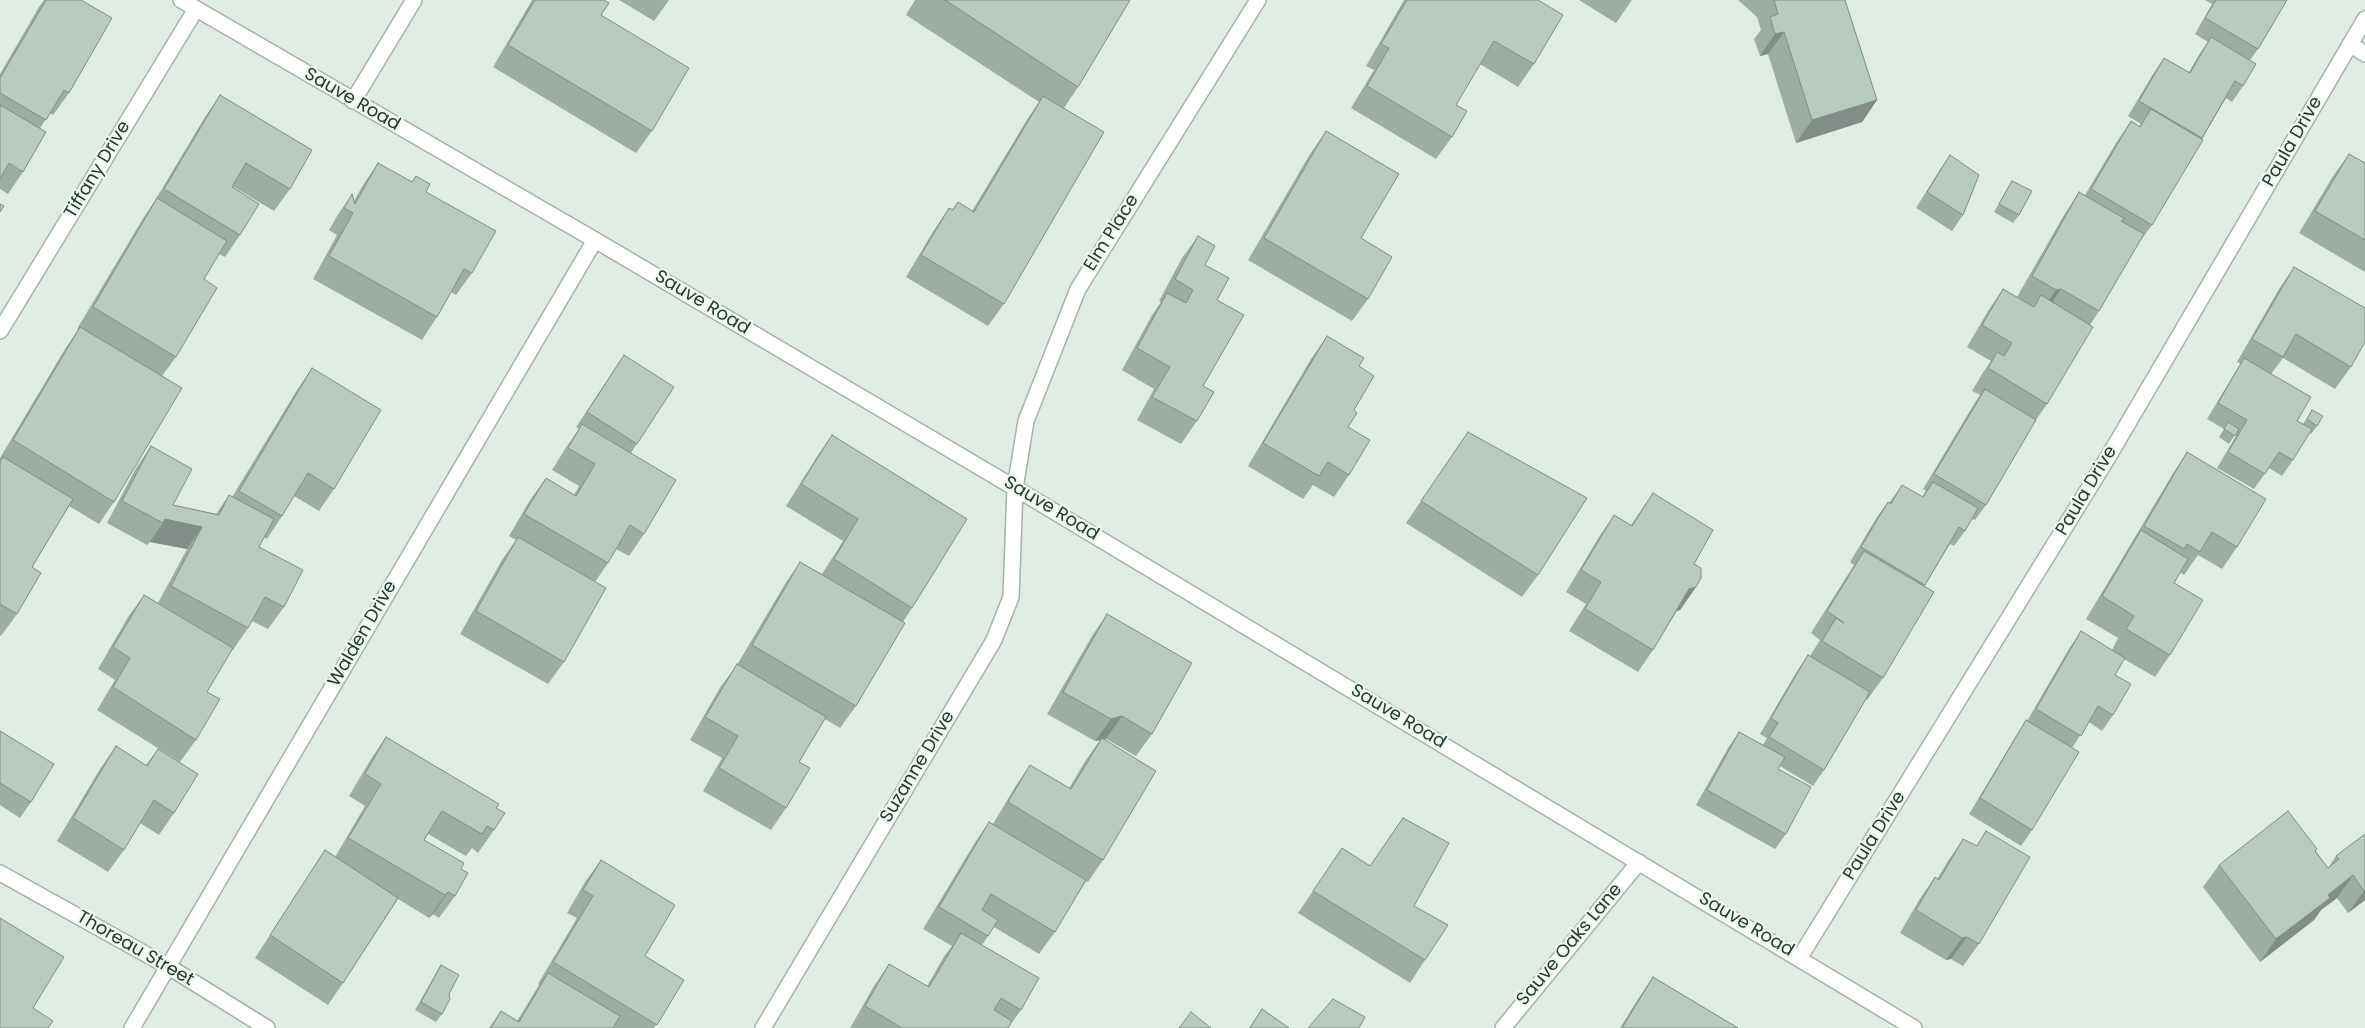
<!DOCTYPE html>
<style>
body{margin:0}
canvas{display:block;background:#e0ebe4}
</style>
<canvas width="2365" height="1028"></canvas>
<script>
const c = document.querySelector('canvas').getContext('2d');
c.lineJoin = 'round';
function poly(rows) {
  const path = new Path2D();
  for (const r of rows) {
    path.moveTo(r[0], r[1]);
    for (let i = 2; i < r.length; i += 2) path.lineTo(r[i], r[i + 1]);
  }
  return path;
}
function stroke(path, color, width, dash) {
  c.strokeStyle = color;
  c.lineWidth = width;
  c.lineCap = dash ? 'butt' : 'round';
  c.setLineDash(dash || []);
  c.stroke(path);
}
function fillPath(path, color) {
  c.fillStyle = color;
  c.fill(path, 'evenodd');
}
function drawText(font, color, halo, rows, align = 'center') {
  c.font = font + ' Poppins,sans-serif';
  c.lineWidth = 4.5;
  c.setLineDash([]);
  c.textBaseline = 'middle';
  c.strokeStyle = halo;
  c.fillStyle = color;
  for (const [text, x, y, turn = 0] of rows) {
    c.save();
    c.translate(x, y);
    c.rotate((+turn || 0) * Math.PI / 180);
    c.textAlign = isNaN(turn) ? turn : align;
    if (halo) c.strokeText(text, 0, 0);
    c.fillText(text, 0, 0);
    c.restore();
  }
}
const minor = poly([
 [181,0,595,240,1015,488,1914,1028],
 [2350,44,2365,54],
 [353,101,414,0],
 [0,331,196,9],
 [0,873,169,967,267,1028],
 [1800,957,2110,454,2365,19],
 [132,1028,595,240],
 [763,1028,994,640,1011,597,1015,488,1026,421,1078,289,1258,0],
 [1503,1028,1639,862]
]);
const wall = poly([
 [44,0,81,0,69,93,53,115,50,113,40,128,23,172,8,194,0,189,0,74,39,7],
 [532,0,604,0,601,15,652,131,636,153,493,67],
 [619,0,669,0,654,21],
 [915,0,1130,0,1078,87,1064,108,1004,304,988,326,906,277,934,230,949,208,952,210,958,202,972,211,1028,118,1039,102,906,15],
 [1404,0,1538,0,1534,64,1518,87,1480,64,1456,105,1452,137,1436,159,1351,108,1374,70,1366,66],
 [1579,0,1632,0,1616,23],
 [1738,0,1845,0,1877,100,1862,122,1796,143,1768,54,1760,56,1754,39,1761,30,1757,17],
 [2205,0,2287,0,2258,49,2250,60,2243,86,2232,102,2226,98,2152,225,2136,247,2099,311,2090,325,2047,404,2036,420,1986,505,1975,520,1972,519,1965,531,1954,546,1950,544,1924,587,1883,678,1867,700,1866,699,1824,770,1813,786,1780,766,1778,769,1786,834,1775,849,1696,805,1728,748,1739,732,1763,745,1767,738,1760,734,1797,671,1808,655,1810,656,1820,640,1811,633,1854,565,1850,562,1877,517,1888,502,1889,503,1902,485,1922,497,1926,491,1923,489,1974,404,1980,395,1972,391,1982,374,1991,361,1967,347,1988,311,2003,289,2017,297,2064,215,2079,192,2085,195,2116,143,2131,121,2139,126,2141,124,2128,116,2153,74,2164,58,2189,72,2200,53,2208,42,2195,34,2212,4],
 [220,95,290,189,274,211,232,186,232,187,240,235,225,257,219,254,204,279,176,357,162,376,114,502,99,524,69,506,32,567,17,614,1,636,0,635,0,458,65,349,78,330,77,329,142,220,154,202,205,117],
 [1326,131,1361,238,1368,299,1352,321,1248,260,1310,154],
 [2349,154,2365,163,2365,272,2299,233,2333,176],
 [1950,155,1963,215,1952,231,1916,208,1939,171],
 [378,163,412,182,416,176,426,192,472,273,456,295,451,292,437,317,422,340,313,279,337,235,329,230,337,216,352,194,354,201,363,185],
 [2012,181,2019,215,2013,223,1994,212,2007,189],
 [1198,236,1205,265,1217,300,1203,386,1197,421,1181,444,1137,420,1154,389,1122,370,1152,315,1161,302,1159,301,1182,258],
 [2294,267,2351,367,2335,389,2283,358,2271,374,2297,421,2303,424,2312,410,2317,426,2311,434,2309,432,2293,460,2282,476,2269,468,2254,489,2217,468,2236,436,2235,435,2229,444,2219,437,2224,429,2207,419,2234,374,2241,364,2237,362,2279,289],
 [1327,336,1359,366,1354,410,1348,427,1349,475,1334,497,1313,485,1303,499,1248,466,1311,359],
 [624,355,637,444,631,453,644,534,629,556,616,549,608,563,595,582,564,662,548,684,460,634,502,560,516,540,509,536,530,500,546,478,574,495,579,486,552,470,567,446,579,429,576,427],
 [312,368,334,489,319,511,294,496,282,516,267,539,264,537,259,547,284,607,268,629,252,621,248,628,233,650,232,650,207,692,196,740,180,762,97,710,115,680,98,669,128,617,144,595,158,603,187,549,150,542,147,545,107,523,136,468,151,446,173,505,216,514,229,495,232,497,297,390],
 [1468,432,1538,575,1522,597,1406,523],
 [832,435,912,608,903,622,856,706,840,728,825,719,799,762,786,808,771,830,703,791,722,758,690,740,721,686,737,665,785,584,800,562,822,574,843,541,786,506,816,458],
 [2187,452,2237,547,2222,569,2198,555,2184,575,2180,572,2174,583,2170,655,2155,677,2124,659,2115,675,2113,715,2102,731,2089,722,2072,748,2032,830,2021,846,1969,814,2016,736,2026,720,2027,721,2070,647,2081,631,2112,650,2118,638,2086,619,2172,475],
 [1653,493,1694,564,1696,587,1680,610,1677,611,1653,650,1638,672,1569,631,1586,604,1566,592,1599,537,1614,515,1631,525],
 [1107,614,1152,734,1136,756,1106,739,1104,739,1103,860,1088,882,1086,881,1055,932,1039,954,994,927,982,945,1021,1010,1008,1028,850,1028,874,986,889,964,927,986,945,955,952,946,923,929,974,844,989,822,993,824,1015,787,1030,765,1069,788,1086,760,1100,740,1095,741,1047,714,1092,636],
 [0,731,31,802,20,818,0,805],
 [386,737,496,808,494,830,478,853,472,848,466,856,428,834,424,840,461,869,455,896,439,918,433,914,429,918,398,899,343,983,328,1005,255,958,310,873,325,850,335,857,365,806,349,796,371,759],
 [116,746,146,765,158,749,174,813,159,835,140,823,124,850,108,872,57,841,100,769],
 [1403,818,1414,906,1425,960,1410,983,1298,913,1342,848,1370,866],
 [1986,831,1979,944,1963,966,1951,959,1946,960,1900,933,1919,900,1935,877,1937,879,1948,861,1963,839,1976,846],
 [2365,834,2365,900,2348,913,2337,898,2321,910,2314,920,2260,962,2203,887,2219,865,2317,849,2316,852,2328,868,2336,856],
 [601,860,645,956,684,980,654,1028,489,1028,501,1011,517,1021,539,985,538,984,577,918,567,913,585,882],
 [441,965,449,994,442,1014,436,1022,415,1010,436,973],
 [1653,977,1738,1028,1620,1028,1638,999],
 [1262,1009,1289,1028,1249,1028]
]);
const shadedWall = poly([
 [1784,32,1768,54,1760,56,1775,34],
 [1877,100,1862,122,1796,143,1812,120],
 [2061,289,2046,311,2041,312,2056,290],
 [165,519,202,527,187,549,150,542],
 [1696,587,1680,610,1674,612,1689,589],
 [1122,716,1106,739,1095,741,1111,719],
 [2353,875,2337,898,2321,910,2314,920,2260,962,2276,939,2328,895],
 [2365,890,2365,900,2348,913,2364,891],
 [448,892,433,914,429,918,445,895],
 [1967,937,1951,959,1946,960,1962,938]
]);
const building = poly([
 [46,0,81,0,112,18,69,93,64,90,46,120,0,93,0,78,46,0],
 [535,0,604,0,609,3,601,15,689,68,652,131,508,45,535,0],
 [945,0,1130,0,1078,87,945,0],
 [1407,0,1538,0,1563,15,1534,64,1494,41,1456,105,1467,111,1452,137,1367,86,1389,48,1381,44,1407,0],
 [1774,0,1845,0,1877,100,1812,120,1784,32,1775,34,1770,17,1778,14,1774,0],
 [2216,0,2287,0,2258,49,2205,18,2216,0],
 [2211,37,2256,64,2243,86,2235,81,2202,138,2139,101,2164,58,2190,73,2211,37],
 [220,95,312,150,290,189,246,163,232,187,259,204,240,235,164,189,220,95],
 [1043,96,1104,132,1004,304,921,255,949,208,953,210,958,202,974,212,1043,96],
 [0,105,46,132,23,172,9,163,0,179,0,105],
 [2151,109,2203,140,2152,225,2091,189,2131,121,2140,127,2151,109],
 [1326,131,1399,174,1361,238,1392,257,1368,299,1264,238,1326,131],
 [2349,154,2365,163,2365,240,2315,211,2349,154],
 [1950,155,1979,175,1963,215,1927,192,1950,155],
 [378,163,412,182,416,176,430,184,426,192,496,231,472,273,464,269,437,317,329,256,353,213,344,208,352,194,355,204,378,163],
 [2012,181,2032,191,2019,215,1999,204,2012,181],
 [2079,192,2125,219,2121,221,2144,234,2099,311,2061,289,2056,290,2032,276,2079,192],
 [157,198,227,241,204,279,217,288,176,357,93,307,157,198],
 [0,204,4,206,0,212,0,204],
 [1198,236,1215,246,1205,265,1229,278,1217,300,1244,315,1203,386,1214,392,1197,421,1152,397,1170,367,1137,348,1167,293,1186,303,1193,290,1175,279,1198,236],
 [2294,267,2365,308,2365,342,2351,367,2296,334,2283,357,2252,339,2294,267],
 [2003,289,2034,307,2041,295,2093,327,2047,404,1988,368,1997,352,2004,356,2012,343,1982,325,2003,289],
 [80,327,182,388,114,502,13,440,80,327],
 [1327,336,1364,358,1359,366,1374,376,1354,410,1357,413,1348,427,1370,440,1349,475,1328,462,1319,476,1263,443,1327,336],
 [624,355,674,387,637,444,587,412,624,355],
 [2244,358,2311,397,2297,421,2312,429,2293,460,2279,452,2265,474,2228,452,2247,420,2218,403,2244,358],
 [312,368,381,410,334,489,308,473,282,516,239,491,312,368],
 [1985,389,2036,420,1986,505,1934,474,1985,389],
 [2312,410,2323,416,2317,426,2307,419,2312,410],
 [2228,422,2239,429,2235,436,2224,429,2228,422],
 [582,424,676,480,644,534,630,525,608,563,524,514,546,478,576,496,595,464,568,448,582,424],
 [1468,432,1587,498,1538,575,1421,501,1468,432],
 [832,435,967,519,912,608,834,559,858,519,801,484,832,435],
 [151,446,192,469,173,505,219,515,229,495,274,519,259,547,303,570,284,607,265,597,248,628,171,586,202,527,165,519,163,523,122,501,151,446],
 [2187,452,2266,499,2237,547,2212,532,2200,552,2187,544,2184,549,2144,526,2187,452],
 [3,457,73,499,32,567,41,573,17,614,0,604,0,462,3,457],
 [1933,482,1978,508,1965,531,1959,527,1925,585,1861,547,1888,502,1891,504,1902,485,1923,497,1933,482],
 [1653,493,1713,530,1694,564,1701,568,1701,578,1696,587,1689,589,1653,650,1585,609,1601,582,1581,570,1614,515,1632,526,1653,493],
 [2141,530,2188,559,2174,583,2203,600,2170,655,2126,629,2134,616,2102,596,2141,530],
 [518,537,606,588,564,662,476,611,518,537],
 [1864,551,1934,592,1883,678,1822,641,1836,618,1844,623,1827,611,1864,551],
 [800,562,905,623,856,706,752,645,800,562],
 [144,595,233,648,207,692,220,699,196,740,113,687,130,658,113,647,144,595],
 [1107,614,1192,663,1152,734,1122,716,1111,719,1063,692,1107,614],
 [2081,631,2125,658,2115,675,2131,684,2113,715,2098,706,2081,736,2036,709,2081,631],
 [1808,655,1870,692,1824,770,1769,737,1778,723,1771,718,1808,655],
 [737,664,826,717,799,762,810,768,786,808,719,768,738,736,705,717,737,664],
 [2026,720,2079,752,2032,830,1980,798,2026,720],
 [0,731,54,764,31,802,0,783,0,731],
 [1739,732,1785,757,1778,769,1811,787,1786,834,1707,790,1739,732],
 [386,737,499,804,496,808,505,813,494,830,487,826,482,834,442,811,424,840,464,863,461,869,468,873,455,896,448,892,445,895,348,838,381,784,365,774,386,737],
 [1102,738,1156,771,1103,860,1008,802,1030,765,1071,789,1102,738],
 [116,746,147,766,158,749,198,774,174,813,154,800,124,850,73,818,116,746],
 [2288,811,2317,849,2315,851,2328,868,2339,859,2336,856,2365,834,2365,890,2364,891,2353,875,2328,895,2330,898,2276,939,2219,865,2288,811],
 [1403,818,1449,843,1414,906,1448,925,1425,960,1313,891,1342,848,1370,866,1403,818],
 [989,822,1086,880,1055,932,991,894,982,910,998,920,988,936,939,907,989,822],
 [1986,831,2030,857,1979,944,1967,937,1962,938,1916,910,1935,877,1939,880,1963,839,1977,846,1986,831],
 [325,850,398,898,343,983,270,935,325,850],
 [601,860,675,905,645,956,684,980,657,1025,553,962,593,896,583,890,601,860],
 [0,918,64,957,33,1008,53,1021,48,1028,0,1028,0,918],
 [961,933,1039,978,1021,1010,1001,998,994,1010,1012,1021,1008,1028,902,1028,865,1006,889,964,929,987,961,933],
 [441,965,459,975,449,994,450,999,442,1014,421,1002,441,965],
 [548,973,620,1016,613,1028,491,1028,501,1011,519,1022,548,973],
 [1653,977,1738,1028,1622,1028,1653,977],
 [1333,999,1365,1017,1359,1028,1308,1028,1333,999],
 [1262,1009,1289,1028,1250,1028,1262,1009],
 [1191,1012,1211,1028,1179,1028,1191,1012]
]);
const streetNames = [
 ["Sauve Road",352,100,30],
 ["Paula Drive",2293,142,-60],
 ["Tiffany Drive",98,170,-59],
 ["Elm Place",1112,233,-58],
 ["Sauve Road",702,303,31],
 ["Paula Drive",2087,491,-59],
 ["Sauve Road",1051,509,31],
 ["Walden Drive",363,634,-60],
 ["Sauve Road",1398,717,31],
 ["Suzanne Drive",918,767,-59],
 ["Paula Drive",1875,836,-58],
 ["Sauve Road",1746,925,31],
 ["Sauve Oaks Lane",1570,945,-50],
 ["Thoreau Street",135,949,30]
];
stroke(minor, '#a3b3aa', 18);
stroke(minor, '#fff', 15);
fillPath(wall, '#9eada4');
fillPath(shadedWall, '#818d86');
fillPath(building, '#b8c9bf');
stroke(building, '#818d86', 1);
drawText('18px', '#203c2f', '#f0f8f2', streetNames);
</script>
